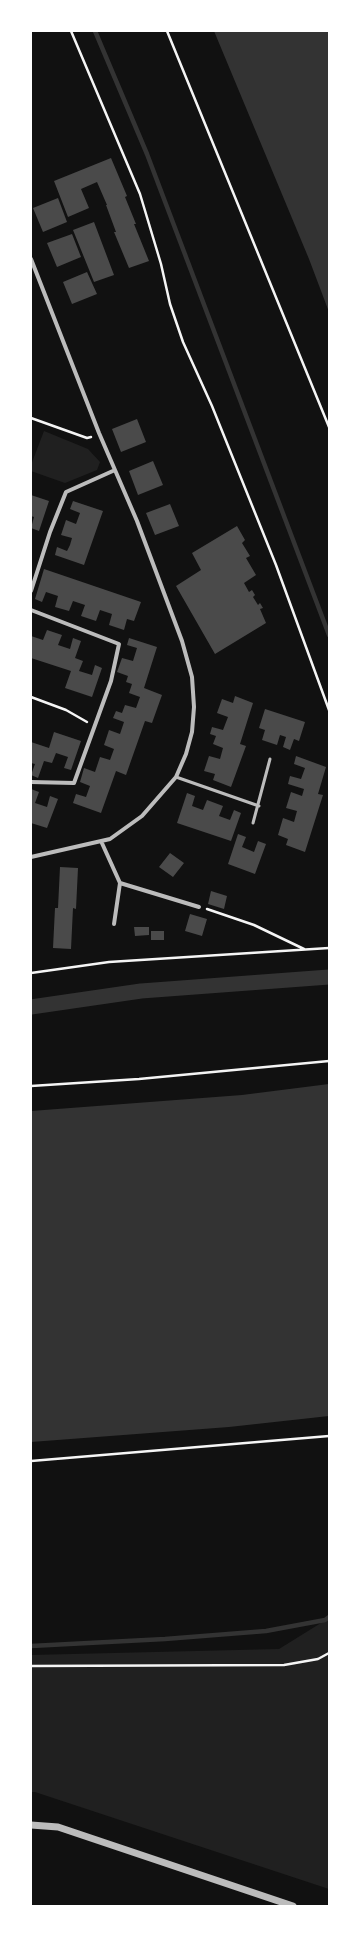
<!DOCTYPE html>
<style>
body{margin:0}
#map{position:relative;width:360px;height:1937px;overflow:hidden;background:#111;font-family:Barlow,sans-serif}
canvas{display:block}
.frame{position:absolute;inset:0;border:32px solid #fff;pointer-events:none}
</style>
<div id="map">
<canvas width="360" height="1937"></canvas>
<div class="frame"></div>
</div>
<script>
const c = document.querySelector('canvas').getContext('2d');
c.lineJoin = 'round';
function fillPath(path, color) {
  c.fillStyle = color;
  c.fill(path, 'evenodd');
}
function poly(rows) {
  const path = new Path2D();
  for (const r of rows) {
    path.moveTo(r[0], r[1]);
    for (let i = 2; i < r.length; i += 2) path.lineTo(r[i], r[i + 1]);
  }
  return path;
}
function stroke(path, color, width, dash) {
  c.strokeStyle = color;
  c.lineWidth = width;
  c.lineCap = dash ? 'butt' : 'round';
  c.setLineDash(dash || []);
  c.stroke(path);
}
const green = poly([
 [44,431,88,449,100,462,97,470,65,483,31,471,31,465],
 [329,1618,329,1889,35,1792,31,1792,31,1655,279,1649]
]);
const water = poly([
 [214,31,329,31,329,312,309,259],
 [329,1084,329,1416,229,1427,31,1442,31,1111,242,1095]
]);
const stream = poly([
 [95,31,147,154,329,635],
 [31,1646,165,1639,266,1631,325,1620,329,1617]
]);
const canal = poly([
 [31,1007,141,991,329,977]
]);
const building = poly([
 [111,158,127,196,125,197,136,224,134,224,149,261,129,268,114,232,116,232,106,205,107,205,97,182,81,189,89,208,68,217,54,181],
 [58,198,67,222,43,232,33,208],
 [94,222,114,275,94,282,73,230],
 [72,234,81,257,57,267,47,243],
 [87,272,97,294,72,304,63,282],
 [137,419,146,442,121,452,112,429],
 [153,461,163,485,138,495,129,471],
 [31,495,49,501,39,531,31,528,34,517,31,516],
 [73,501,103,511,84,565,55,555,57,547,67,551,70,545,72,538,61,535,66,520,76,524,80,513,70,509],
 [170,504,179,526,155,535,146,513],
 [237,526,245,540,242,543,250,556,246,558,256,575,244,583,249,592,252,590,255,595,253,597,258,605,260,603,263,608,260,609,266,623,215,654,176,586,201,570,192,553],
 [44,569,141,602,134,621,127,619,124,630,109,625,112,614,100,610,96,621,81,616,85,605,73,601,69,611,55,607,58,596,46,592,42,602,35,599],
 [47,630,62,635,58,645,70,649,73,638,81,641,75,658,83,661,79,671,92,675,95,665,102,668,92,697,65,688,71,671,31,658,31,636,43,640],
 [129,638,157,647,144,688,162,695,152,723,145,721,126,775,116,771,101,813,73,803,76,794,86,797,90,786,80,782,84,768,95,772,100,757,110,760,114,749,104,745,109,730,120,734,124,722,113,718,116,711,122,713,125,705,136,708,140,697,129,693,132,684,126,682,128,676,117,672,122,658,133,661,137,648,127,645],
 [235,696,253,703,240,744,246,746,231,787,213,780,215,774,204,771,209,756,220,759,223,748,213,744,216,736,210,734,212,727,223,730,228,717,217,713,222,699,233,703],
 [265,709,305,722,299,741,294,739,290,750,283,747,286,737,280,735,277,745,262,740,265,730,259,728],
 [54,732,81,741,71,770,64,768,68,757,56,753,52,763,44,761,38,778,31,775,35,764,31,763,31,742,49,748],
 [296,756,326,767,318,794,323,795,305,852,286,845,288,839,278,835,283,818,294,822,297,811,286,808,291,792,302,796,304,789,288,784,290,776,301,779,305,768,294,764],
 [31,789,39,792,35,803,47,807,50,796,58,799,47,828,31,823],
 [187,793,195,796,192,806,203,810,207,800,223,806,219,816,230,820,234,810,241,813,231,841,177,823],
 [238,834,246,837,242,847,254,852,258,841,266,844,255,874,228,864],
 [170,853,184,863,173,877,159,867],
 [60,867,78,868,76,909,73,908,71,949,53,948,55,908,58,908],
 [211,891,227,896,224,909,208,904],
 [190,914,207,919,202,936,185,931],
 [134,927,149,927,149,935,135,936],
 [151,931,164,931,164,940,151,940]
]);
const path = poly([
 [71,31,140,194,161,264,170,304,183,342,212,406,276,565,329,710],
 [167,31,329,427],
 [31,418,87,438,91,437],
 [31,697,66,710,87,722],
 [207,909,254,925,304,949],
 [31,973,109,962,329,948],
 [31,1086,139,1079,329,1061],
 [31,1461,329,1436],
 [31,1666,284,1665,318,1659,329,1653]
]);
const service = poly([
 [176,777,259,806],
 [253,823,270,759]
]);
const minor = poly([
 [31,259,99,433,137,521,182,641,192,677,194,707,192,732,186,754,176,777,142,816,110,839,31,857],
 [31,591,50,532,66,492,115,470],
 [31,610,119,644,111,681,74,783,31,782],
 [101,841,120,883,114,924],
 [120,883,199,907]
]);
const tertiary = poly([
 [31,1825,58,1827,293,1906]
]);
fillPath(green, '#202020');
fillPath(water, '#333');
stroke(stream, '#333', 4.5);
stroke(canal, '#333', 15);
fillPath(building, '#4a4a4a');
stroke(path, '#f5f5f5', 2.5);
stroke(service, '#bcbcbc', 3);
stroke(minor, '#bcbcbc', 4);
stroke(tertiary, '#bcbcbc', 7);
</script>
